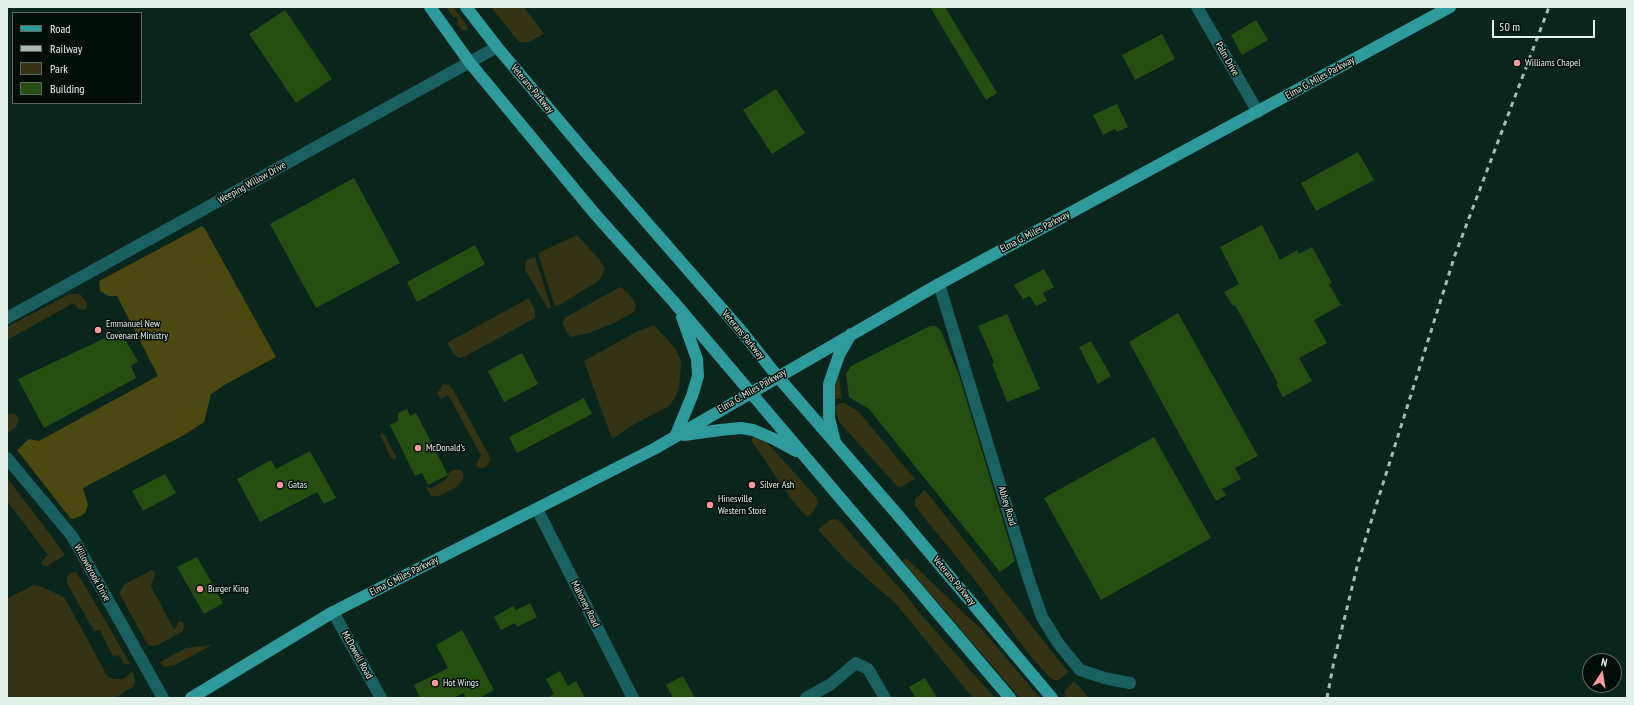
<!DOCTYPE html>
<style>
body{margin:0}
#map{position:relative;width:1634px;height:705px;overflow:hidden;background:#0a261c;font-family:"PT Sans Narrow",sans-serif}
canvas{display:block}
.frame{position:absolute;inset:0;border:8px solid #e2f2eb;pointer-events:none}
.legend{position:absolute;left:12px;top:12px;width:130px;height:92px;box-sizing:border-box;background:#030d08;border:1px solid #5c6963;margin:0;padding:5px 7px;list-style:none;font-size:12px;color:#e2f2eb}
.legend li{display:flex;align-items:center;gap:8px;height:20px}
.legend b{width:20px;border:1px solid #5c6963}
.north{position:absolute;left:1582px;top:653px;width:40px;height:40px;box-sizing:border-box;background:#030d08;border:1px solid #5c6963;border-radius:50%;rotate:12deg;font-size:11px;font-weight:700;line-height:16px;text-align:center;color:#e2f2eb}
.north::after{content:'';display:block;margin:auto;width:14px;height:18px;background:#f59b9e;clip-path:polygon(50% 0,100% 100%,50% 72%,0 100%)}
.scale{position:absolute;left:1492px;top:20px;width:103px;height:18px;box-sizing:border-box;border:2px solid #e2f2eb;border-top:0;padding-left:5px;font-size:12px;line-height:14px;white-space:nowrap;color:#e2f2eb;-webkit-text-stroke:3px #030d08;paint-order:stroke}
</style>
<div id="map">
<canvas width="1634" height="705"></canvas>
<div class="frame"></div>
<ul class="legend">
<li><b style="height:5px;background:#2e9a9c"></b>Road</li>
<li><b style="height:5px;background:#a6bab2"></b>Railway</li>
<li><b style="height:11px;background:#343313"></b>Park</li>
<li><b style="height:11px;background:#264e11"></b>Building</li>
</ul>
<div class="north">N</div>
<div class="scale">50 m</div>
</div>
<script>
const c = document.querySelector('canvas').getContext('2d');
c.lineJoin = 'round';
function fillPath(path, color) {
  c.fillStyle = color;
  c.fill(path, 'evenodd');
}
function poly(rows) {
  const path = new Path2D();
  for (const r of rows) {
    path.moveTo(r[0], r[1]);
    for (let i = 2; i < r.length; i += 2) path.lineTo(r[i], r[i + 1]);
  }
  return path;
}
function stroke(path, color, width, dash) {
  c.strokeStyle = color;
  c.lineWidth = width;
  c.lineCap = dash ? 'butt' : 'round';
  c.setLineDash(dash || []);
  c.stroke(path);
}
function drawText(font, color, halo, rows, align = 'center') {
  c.font = font + ' "PT Sans Narrow",sans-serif';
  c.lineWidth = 3;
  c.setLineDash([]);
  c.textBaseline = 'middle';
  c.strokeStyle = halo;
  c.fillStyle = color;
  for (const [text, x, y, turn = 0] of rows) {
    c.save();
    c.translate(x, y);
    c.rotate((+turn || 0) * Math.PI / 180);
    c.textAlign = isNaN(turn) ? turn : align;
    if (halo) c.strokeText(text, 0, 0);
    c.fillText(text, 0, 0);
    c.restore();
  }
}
const green = poly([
 [446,7,453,7,467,25,468,30,464,31,460,28,457,24,458,20,456,16,454,18],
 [491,7,524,7,544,34,529,42,519,42],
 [577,235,599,259,605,269,599,281,557,306,554,304,538,253],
 [535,257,551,307,548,309,525,270,525,264,527,260],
 [620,287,628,292,634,302,636,306,634,312,614,323,589,333,570,337,562,323,566,317],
 [70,294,80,294,87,303,87,308,84,310,78,309,74,303,7,340,7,327],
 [529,298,535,311,535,318,464,357,459,358,455,355,447,343],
 [654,325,675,348,680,359,681,365,679,387,675,398,669,406,633,425,612,439,584,361,636,332],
 [839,373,841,398,833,400,836,382],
 [443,384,449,385,452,388,489,455,490,460,487,466,483,468,479,468,476,465,481,455,448,395,441,399,437,394],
 [841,403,844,403,858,411,915,479,901,487,897,486,840,423,836,414,835,406],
 [12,413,16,414,19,419,18,422,16,427,7,433,7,415],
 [382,433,385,436,396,456,396,459,391,458,380,435],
 [754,437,766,442,773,449,817,498,818,503,814,511,807,517,792,500,751,440],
 [454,470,461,470,464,474,463,479,458,486,439,496,431,496,426,487,432,488,445,480,450,472],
 [7,478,44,526,65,555,47,566,42,565,41,562,48,555,7,501],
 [925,490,1068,672,1059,680,1054,680,1049,677,1023,647,978,584,915,506,915,499],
 [836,519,841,522,861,546,905,594,923,617,995,698,973,698,896,604,847,561,818,530,830,520],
 [906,558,984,632,1040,698,1020,698,902,561],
 [152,570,155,571,155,574,151,586,174,630,180,621,184,623,183,631,158,645,152,646,148,645,119,593,125,584],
 [76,572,90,594,130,664,124,664,119,655,113,657,100,630,94,631,67,583,67,577,72,573],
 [33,585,42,587,64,597,108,677,115,679,123,679,133,671,135,681,133,687,115,698,7,698,7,599],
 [212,645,175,665,164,667,160,662,186,648],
 [1074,681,1089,698,1066,698,1065,691]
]);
const forest = poly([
 [202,226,205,229,276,357,226,384,211,394,204,422,186,434,83,488,88,505,85,513,79,517,71,519,17,450,29,439,39,441,158,376,117,296,109,296,100,291,99,281]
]);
const building = poly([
 [930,7,945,7,997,93,986,100],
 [285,10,332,79,296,103,249,34],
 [1256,20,1268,40,1242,55,1231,35],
 [1162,34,1175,59,1135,80,1122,55],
 [776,89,805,133,772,154,743,110],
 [1117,104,1128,127,1117,132,1115,129,1103,135,1093,115],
 [1358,152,1374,180,1316,211,1301,183],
 [354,178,400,263,316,308,270,224],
 [1262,225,1280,260,1297,250,1299,254,1312,247,1332,283,1329,284,1341,305,1314,320,1327,343,1299,358,1312,381,1283,397,1276,384,1278,383,1235,305,1233,306,1224,292,1239,284,1220,247],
 [475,245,485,264,417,302,407,282],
 [1044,269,1054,287,1043,293,1047,301,1036,306,1030,296,1023,299,1014,285],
 [1178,313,1258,456,1235,468,1241,479,1222,489,1226,495,1216,501,1129,342],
 [1007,314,1040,389,1007,402,992,364,994,362,978,326],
 [930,326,936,326,941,331,959,375,1015,561,1000,572,869,409,849,397,846,374,851,366],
 [120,331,138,361,131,366,136,378,44,428,18,379],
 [1091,341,1111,376,1098,384,1079,347],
 [522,353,538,384,504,402,488,371],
 [584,398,592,414,517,453,509,437],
 [407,409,410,416,416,413,448,475,428,485,422,473,415,476,390,425,398,421,398,413],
 [1154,437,1211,538,1101,600,1044,498],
 [310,451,336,498,324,504,317,492,260,522,237,479,271,460,276,469],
 [165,474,176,493,143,511,132,491],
 [197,557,223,603,204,614,177,567],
 [530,603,537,617,517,627,515,623,501,630,494,617,513,606,516,610],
 [462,630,494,690,479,698,466,698,463,693,454,698,420,698,414,685,448,668,436,645],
 [560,671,568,686,576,681,585,698,548,698,554,694,546,679],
 [683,676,695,698,673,698,666,685],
 [925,678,937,698,916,698,909,687]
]);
const minor = poly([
 [1197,7,1258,112],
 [939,284,1029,580,1042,617,1058,643,1080,670,1108,679,1130,683],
 [7,318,497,47],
 [7,458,72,536,163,698],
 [537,509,633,698],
 [333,612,381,698],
 [806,698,831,684,856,663,868,669,885,698]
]);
const major = poly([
 [430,7,470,63,595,214,673,301,1010,698],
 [466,7,497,47,588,155,743,333,777,376,897,514,1052,698],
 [684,435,720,430,741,428,753,430,774,439,796,451],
 [675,437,692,396,698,376,697,359,682,317],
 [835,442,829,418,829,384,839,355,851,334],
 [191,698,333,612,654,449,939,284,1450,7]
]);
const rail = poly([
 [1327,698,1334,661,1358,563,1455,255,1549,7]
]);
const markers = [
 [1517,63,4,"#f59b9e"],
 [98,330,4,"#f59b9e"],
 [418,448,4,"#f59b9e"],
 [280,485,4,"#f59b9e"],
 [752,485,4,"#f59b9e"],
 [710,505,4,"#f59b9e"],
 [200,589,4,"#f59b9e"],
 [435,683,4,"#f59b9e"]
];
const streetNames = [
 ["Palm Drive",1227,59,60],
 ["Elma G. Miles Parkway",1320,78,-29],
 ["Veterans Parkway",532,89,50],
 ["Weeping Willow Drive",252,183,-29],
 ["Elma G. Miles Parkway",1035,232,-28],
 ["Veterans Parkway",743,335,50],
 ["Elma G. Miles Parkway",752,391,-30],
 ["Abbey Road",1007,506,73],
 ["Willowbrook Drive",92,573,61],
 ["Elma G Miles Parkway",404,576,-27],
 ["Veterans Parkway",954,581,50],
 ["Mahoney Road",585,604,63],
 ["McDowell Road",357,655,61]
];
const poiNames = [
 ["Williams Chapel",1525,63],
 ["Emmanuel New",106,324],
 ["Covenant Ministry",106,336],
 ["McDonald's",426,448],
 ["Gatas",288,485],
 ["Silver Ash",760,485],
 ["Hinesville",718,499],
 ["Western Store",718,511],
 ["Burger King",208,589],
 ["Hot Wings",443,683]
];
fillPath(green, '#343313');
fillPath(forest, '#4b4810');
fillPath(building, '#264e11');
stroke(minor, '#1b6061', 12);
stroke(major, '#2e9a9c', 12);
stroke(rail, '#a6bab2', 3, [5, 5]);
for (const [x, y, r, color] of markers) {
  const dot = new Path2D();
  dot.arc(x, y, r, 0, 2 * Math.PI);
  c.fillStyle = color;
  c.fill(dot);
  stroke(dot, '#030d08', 1.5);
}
drawText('10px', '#e2f2eb', '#030d08', streetNames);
drawText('10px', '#e2f2eb', '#030d08', poiNames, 'left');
</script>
